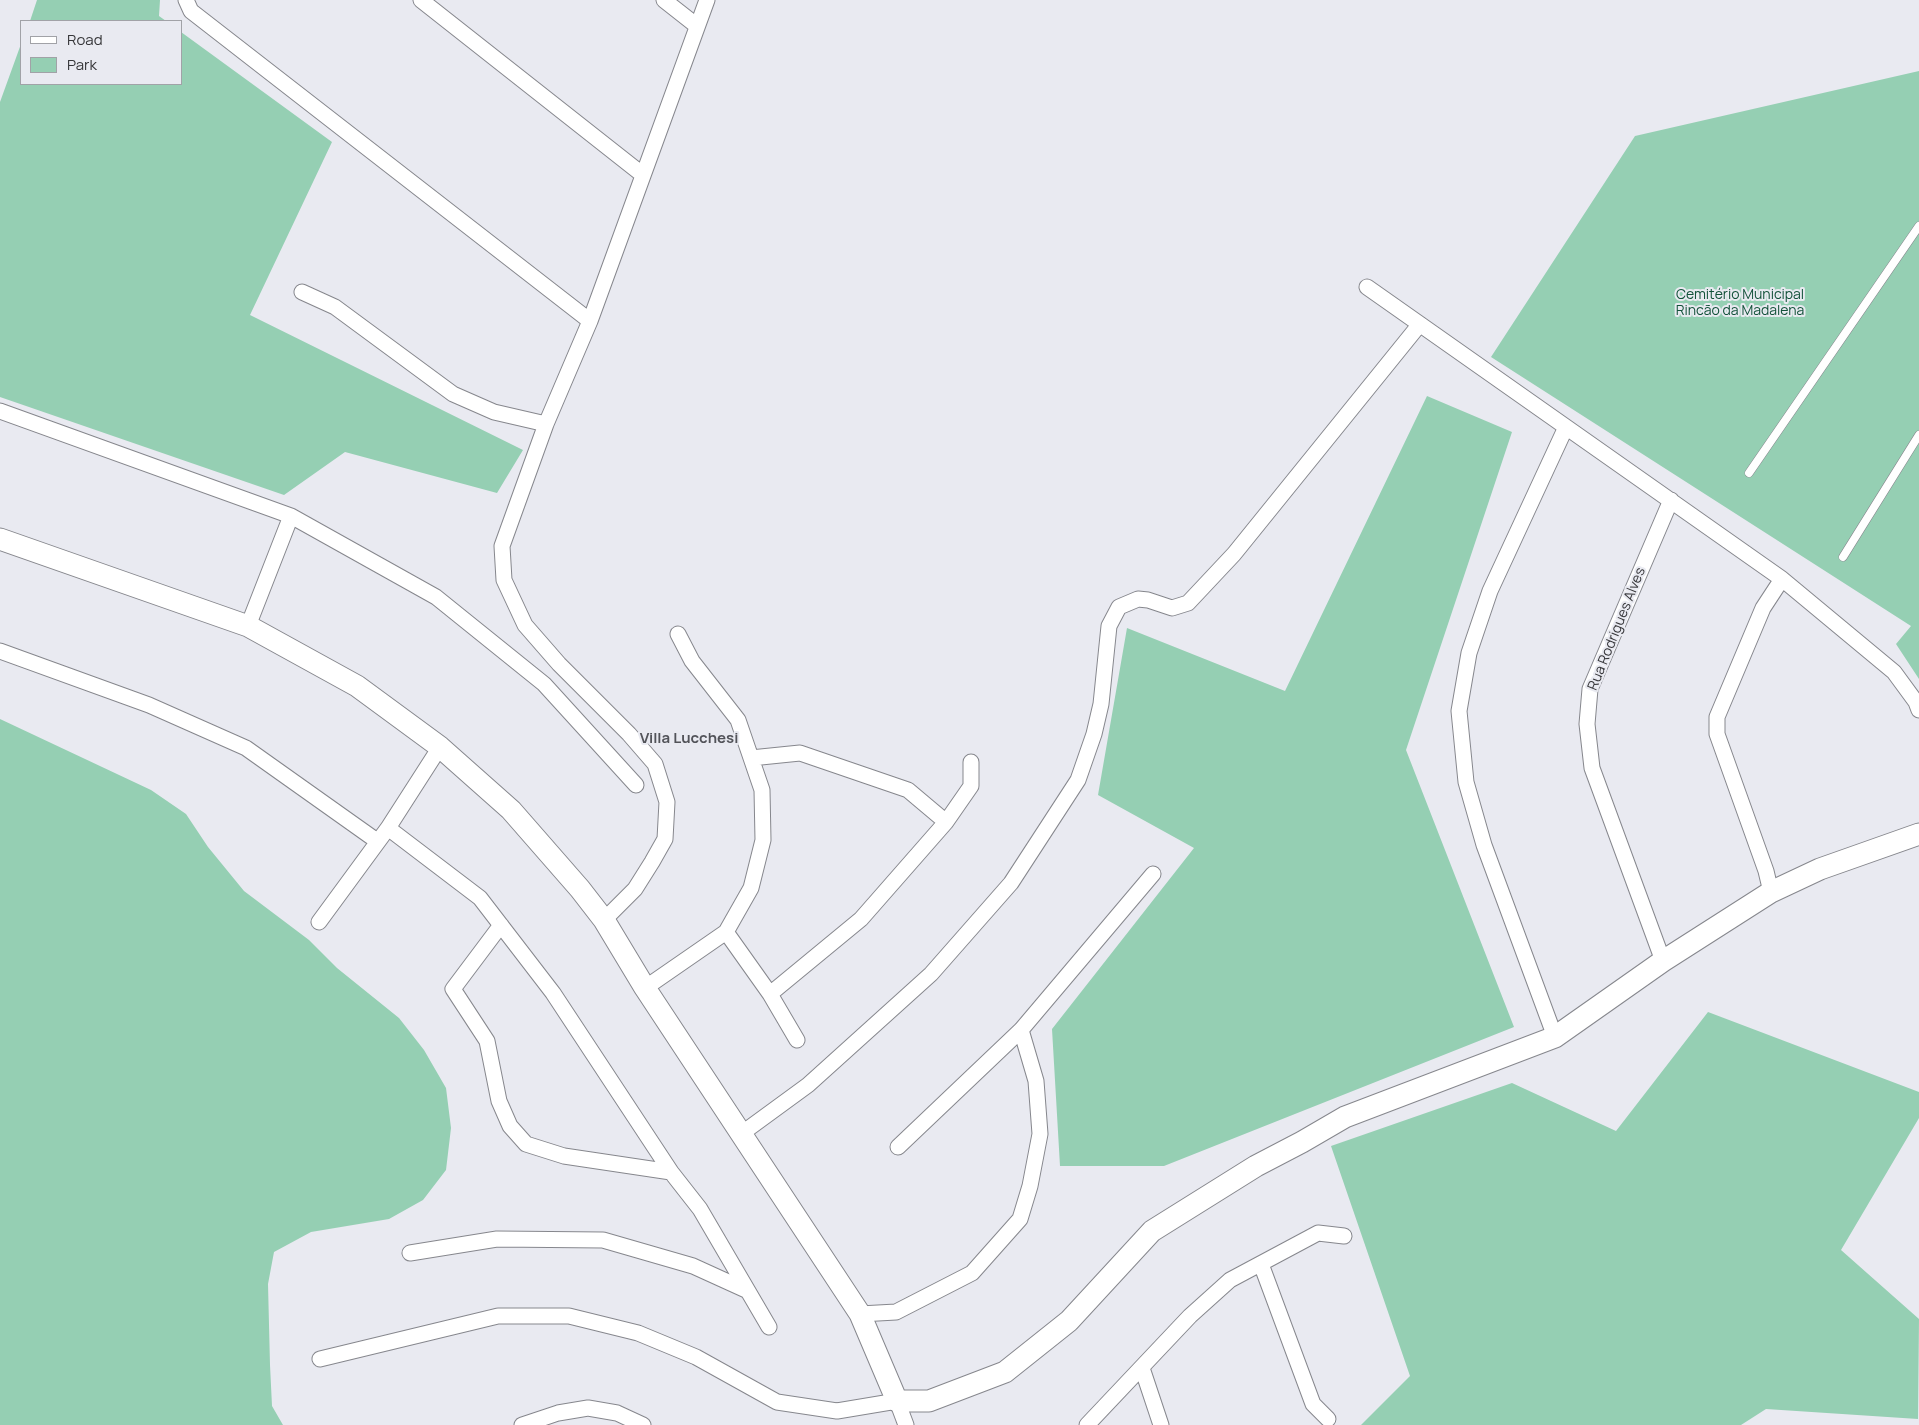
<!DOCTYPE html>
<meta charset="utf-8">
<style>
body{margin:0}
#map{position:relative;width:1919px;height:1425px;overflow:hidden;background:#e9eaf1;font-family:Manrope,sans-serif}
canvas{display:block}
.legend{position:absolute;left:20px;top:20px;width:162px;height:65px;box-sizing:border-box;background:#e9eaf1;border:1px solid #a1a2a7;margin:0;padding:6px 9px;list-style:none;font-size:15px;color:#363639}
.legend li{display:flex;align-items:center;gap:10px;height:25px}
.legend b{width:25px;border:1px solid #a1a2a7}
</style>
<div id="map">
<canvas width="1919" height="1425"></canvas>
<ul class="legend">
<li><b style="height:6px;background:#fff"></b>Road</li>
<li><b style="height:14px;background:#95cfb3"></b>Park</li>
</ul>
</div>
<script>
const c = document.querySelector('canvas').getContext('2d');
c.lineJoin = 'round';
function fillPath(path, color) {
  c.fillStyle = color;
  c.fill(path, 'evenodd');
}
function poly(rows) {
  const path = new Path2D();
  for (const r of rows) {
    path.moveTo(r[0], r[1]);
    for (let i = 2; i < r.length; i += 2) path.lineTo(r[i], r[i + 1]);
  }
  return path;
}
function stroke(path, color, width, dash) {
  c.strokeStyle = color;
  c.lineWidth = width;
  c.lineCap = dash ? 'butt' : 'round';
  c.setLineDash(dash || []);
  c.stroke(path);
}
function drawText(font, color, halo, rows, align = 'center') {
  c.font = font + ' Manrope,sans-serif';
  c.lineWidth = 4;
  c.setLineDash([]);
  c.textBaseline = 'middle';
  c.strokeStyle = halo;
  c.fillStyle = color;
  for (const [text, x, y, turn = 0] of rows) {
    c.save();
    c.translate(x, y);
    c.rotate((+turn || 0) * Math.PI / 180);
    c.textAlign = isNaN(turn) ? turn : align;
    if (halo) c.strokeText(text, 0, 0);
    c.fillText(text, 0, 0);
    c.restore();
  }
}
const green = poly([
 [37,0,160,0,159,16,166,21,30,21],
 [181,32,332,142,250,315,523,450,497,493,345,452,284,495,0,397,0,102,21,44,21,84,181,84],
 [1919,71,1919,679,1896,644,1911,626,1491,357,1635,136],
 [1427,396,1512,432,1406,750,1514,1027,1164,1166,1060,1166,1052,1029,1194,848,1098,795,1127,628,1285,691],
 [0,719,151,790,186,814,208,847,244,891,309,940,337,968,399,1018,424,1050,446,1088,451,1128,446,1170,423,1200,389,1219,311,1232,274,1252,268,1284,270,1365,272,1406,283,1425,0,1425],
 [1708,1012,1919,1092,1919,1118,1841,1250,1919,1319,1918,1419,1766,1409,1741,1425,1361,1425,1410,1376,1331,1146,1512,1083,1616,1131]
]);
const lane = poly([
 [1749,473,1919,226],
 [1843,557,1919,435]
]);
const street = poly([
 [186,0,191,11,590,321],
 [421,0,643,175],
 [664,0,697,26],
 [1367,287,1782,579,1894,672,1916,702,1919,710],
 [302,292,335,307,453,394,494,412,546,424],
 [0,411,291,516,436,597,544,684,636,785],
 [248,626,291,516],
 [0,651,149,705,246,748,377,841],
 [751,758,800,753,908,790,946,822],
 [388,828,480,898,553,993,671,1172,700,1209,769,1327],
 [1771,892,1766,871,1717,734,1717,717,1763,608,1782,579],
 [604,920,635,889,652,862,665,839,667,802,655,764,629,734,559,664,525,625,504,580,502,546,546,424,590,321,707,0],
 [319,922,388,828,440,747],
 [501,925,453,989,487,1041,499,1101,510,1126,526,1144,564,1156,671,1172],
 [726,932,770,994,797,1040],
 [1663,961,1592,768,1587,724,1590,689,1671,500],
 [645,988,726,932,751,888,763,840,762,790,738,720,692,661,678,634],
 [770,994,861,919,946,822,971,786,971,762],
 [1555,1037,1484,845,1466,782,1459,711,1469,653,1490,591,1566,427],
 [741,1134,808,1085,931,974,1011,883,1078,780,1094,734,1101,704,1109,626,1119,607,1138,599,1148,600,1172,608,1188,603,1234,554,1420,324],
 [898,1147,1021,1030,1153,874],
 [410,1253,497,1239,603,1240,693,1266,748,1291],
 [1261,1264,1313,1404,1328,1419],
 [860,1314,896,1312,972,1273,1020,1219,1030,1186,1040,1134,1036,1081,1021,1030],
 [320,1359,498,1316,569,1316,638,1333,696,1357,777,1402,837,1411,897,1401,906,1425],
 [1142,1368,1161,1425],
 [522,1425,558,1413,588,1408,617,1413,643,1425],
 [1087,1425,1190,1316,1230,1280,1318,1233,1344,1236]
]);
const secondary = poly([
 [0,539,248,626,357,686,440,747,511,810,580,889,604,920,645,988,860,1314,897,1401,929,1401,1005,1372,1069,1321,1152,1231,1256,1166,1302,1142,1345,1117,1555,1037,1663,961,1771,892,1820,869,1919,834]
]);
const parkNames = [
 ["Cemitério Municipal",1740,295],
 ["Rincão da Madalena",1740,311]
];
const streetNames = [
 ["Rua Rodrigues Alves",1617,629,-68]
];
const neighbourhoodNames = [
 ["Villa Lucchesi",689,739]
];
fillPath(green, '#95cfb3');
stroke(lane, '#86878d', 9);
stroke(street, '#86878d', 17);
stroke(secondary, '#86878d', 23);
stroke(lane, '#fff', 8);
stroke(street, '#fff', 15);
stroke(secondary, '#fff', 21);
drawText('14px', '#13523a', '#e9eaf1', parkNames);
drawText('14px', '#363639', '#e9eaf1', streetNames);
drawText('bold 15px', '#525359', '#e9eaf1', neighbourhoodNames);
</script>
